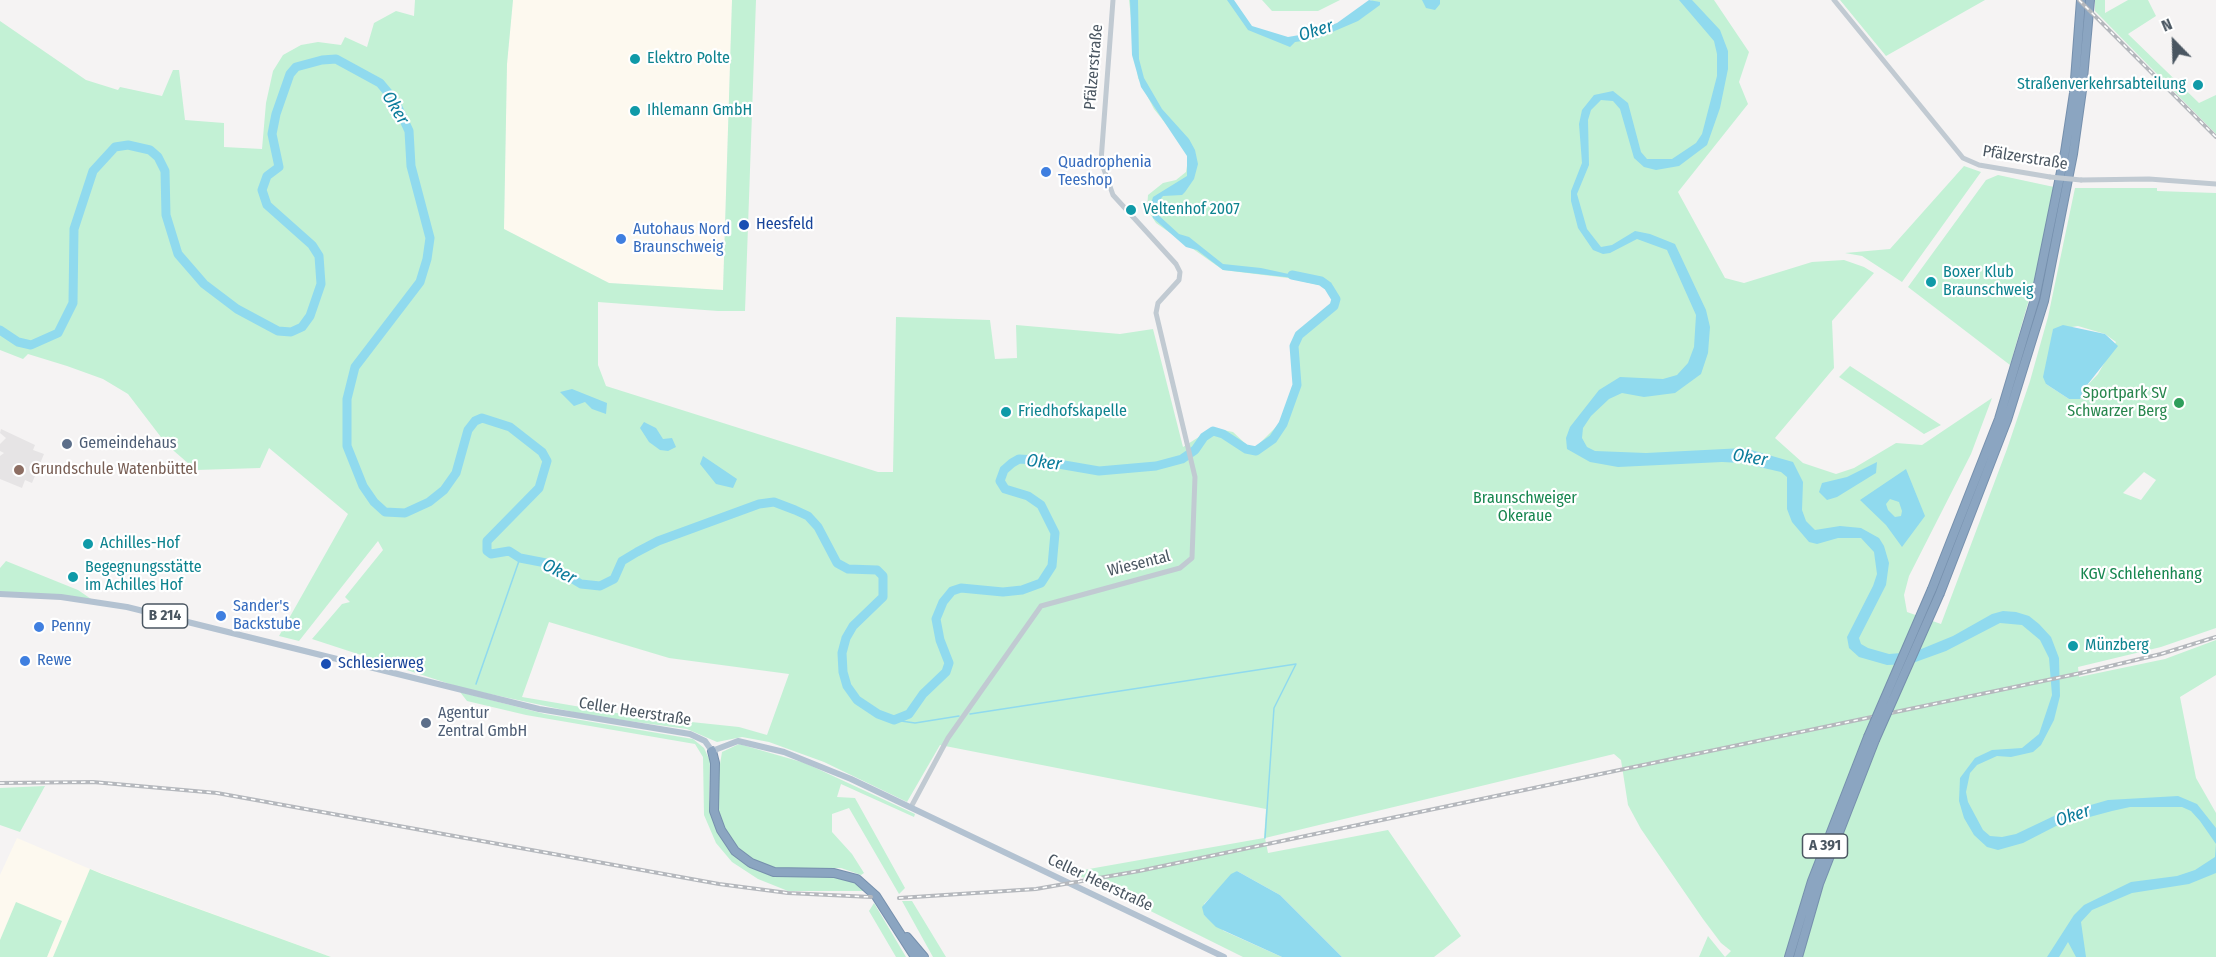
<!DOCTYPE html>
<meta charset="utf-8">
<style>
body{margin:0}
#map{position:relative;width:2216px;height:957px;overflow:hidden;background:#f5f3f3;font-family:"Fira Sans Condensed",sans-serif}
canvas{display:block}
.north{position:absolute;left:2144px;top:12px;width:60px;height:60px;-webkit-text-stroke:4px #fff;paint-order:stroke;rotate:337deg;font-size:16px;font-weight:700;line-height:24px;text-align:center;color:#4a5661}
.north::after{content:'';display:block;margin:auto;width:21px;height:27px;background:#4a5661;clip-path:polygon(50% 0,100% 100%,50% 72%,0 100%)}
</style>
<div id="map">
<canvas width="2216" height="957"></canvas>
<div class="north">N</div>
</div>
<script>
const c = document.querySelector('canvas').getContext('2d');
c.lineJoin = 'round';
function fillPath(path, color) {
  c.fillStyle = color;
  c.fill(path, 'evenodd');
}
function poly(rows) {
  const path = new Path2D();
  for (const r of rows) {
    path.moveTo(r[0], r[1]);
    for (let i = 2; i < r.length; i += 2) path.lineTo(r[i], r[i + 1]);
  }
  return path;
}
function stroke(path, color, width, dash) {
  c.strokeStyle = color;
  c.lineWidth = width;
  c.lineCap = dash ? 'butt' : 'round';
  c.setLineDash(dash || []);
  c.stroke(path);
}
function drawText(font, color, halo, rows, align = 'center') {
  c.font = font + ' "Fira Sans Condensed",sans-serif';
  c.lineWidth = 4.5;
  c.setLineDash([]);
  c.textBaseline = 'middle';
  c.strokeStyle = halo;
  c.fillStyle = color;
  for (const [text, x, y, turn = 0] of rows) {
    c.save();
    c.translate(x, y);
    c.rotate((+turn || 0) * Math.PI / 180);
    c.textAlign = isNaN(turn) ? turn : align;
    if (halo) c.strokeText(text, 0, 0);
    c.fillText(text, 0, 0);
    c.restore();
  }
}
const commercial = poly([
 [513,0,732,0,723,290,609,283,504,229,507,64],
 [17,838,90,869,331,957,0,957,0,875]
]);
const education = poly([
 [1,429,35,445,33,450,44,454,32,483,25,480,22,488,0,479,0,456,4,453,0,451,0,444,6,438,0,433]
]);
const green = poly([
 [415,0,513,0,507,64,504,229,609,283,723,290,732,0,756,0,745,311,718,311,598,302,598,365,606,386,878,472,893,472,896,317,990,320,995,359,1017,358,1016,325,1120,334,1153,329,1183,447,1213,428,1233,432,1249,447,1256,447,1278,425,1296,385,1292,346,1300,329,1318,320,1332,306,1334,300,1327,287,1288,278,1223,270,1156,223,1147,209,1148,195,1163,183,1176,180,1186,172,1189,153,1154,109,1138,78,1129,0,1233,0,1251,27,1287,39,1316,33,1345,20,1372,0,1714,0,1749,52,1739,82,1748,104,1678,192,1725,278,1744,283,1812,262,1844,260,1864,267,1874,273,1832,321,1834,368,1775,438,1803,463,1836,474,1854,468,1896,443,1922,445,1992,398,1971,454,1909,576,1904,595,1907,612,1941,624,2007,449,2030,381,2048,317,2075,188,2157,188,2157,191,2216,193,2216,628,2161,647,2078,667,2079,677,2165,659,2216,640,2216,675,2180,697,2196,778,2216,813,2216,957,1699,957,1708,936,1725,957,1731,951,1721,943,1703,919,1641,829,1628,805,1621,760,1614,754,1265,838,1268,853,1388,830,1461,936,1434,957,1342,957,1280,895,1237,871,1204,904,1204,915,1224,931,1282,957,1243,957,1072,872,1264,838,1266,809,940,745,907,802,824,762,769,742,742,737,717,742,687,729,592,716,462,688,312,639,342,604,350,602,345,597,383,550,378,541,299,641,279,636,348,514,269,448,260,468,196,470,167,445,128,394,103,379,67,366,28,354,23,359,0,350,0,21,86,80,118,90,120,87,162,96,173,70,179,70,185,120,224,123,224,147,262,149,266,103,273,71,283,55,301,45,318,42,341,45,345,37,367,47,374,23,396,11,414,16],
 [2078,326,2105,334,2116,342,2098,374,2084,389,2069,399,2046,384,2051,345,2053,330],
 [2144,472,2156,480,2141,500,2123,493],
 [549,622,669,658,789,674,767,735,739,727,634,716,522,697],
 [1262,0,1340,0,1318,11,1272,11],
 [1840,0,1985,0,1886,56],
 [2095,0,2105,0,2105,13,2128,0,2148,0,2156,16,2128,34,2199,103,2216,95,2216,134,2095,11],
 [1964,166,1981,172,1902,282,1862,256,1845,253,1890,249],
 [1998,175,2054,187,2037,272,2010,365,1908,287,1986,180],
 [1850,366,1941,425,1924,434,1839,377],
 [6,561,78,590,94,601,0,594,0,568],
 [460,692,545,714,693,739,704,748,710,761,709,799,714,822,725,844,738,859,772,875,838,876,856,882,865,891,788,891,758,879,732,862,716,843,704,815,703,757,695,744,526,715,467,701],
 [739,744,805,763,915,814,914,817,841,784,837,797,855,798,905,888,899,894,849,808,832,814,832,832,852,854,864,873,861,875,841,868,780,870,756,863,745,855,724,831,718,816,716,789,722,752],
 [45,786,20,832,0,825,0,788],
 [90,869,102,874,331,957,53,957],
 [902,901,912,901,946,957,933,957],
 [16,902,62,921,47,957,0,957,0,940],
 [874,903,906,957,896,957,869,911]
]);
const water = poly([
 [1130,0,1138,0,1139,59,1144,78,1162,109,1189,139,1195,150,1198,164,1194,179,1185,192,1182,195,1163,196,1154,207,1156,213,1179,234,1189,237,1223,264,1261,268,1321,281,1223,270,1197,250,1186,247,1153,218,1150,207,1153,197,1187,176,1187,156,1141,87,1132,55],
 [1227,0,1234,0,1252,26,1288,37,1311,33,1337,23,1369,0,1380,2,1380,5,1358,21,1316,39,1295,42,1290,47,1248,30],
 [1422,0,1440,0,1440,4,1435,10,1426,8],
 [1679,0,1692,0,1720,30,1728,51,1728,69,1720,108,1707,145,1679,166,1656,170,1644,167,1634,158,1620,109,1613,101,1601,100,1591,110,1588,120,1589,165,1577,194,1587,229,1601,247,1612,245,1635,231,1650,234,1675,244,1706,310,1710,327,1708,353,1701,374,1675,393,1644,397,1622,393,1609,399,1591,416,1583,428,1582,438,1587,447,1595,451,1646,453,1744,448,1793,462,1803,482,1802,510,1806,521,1815,530,1840,526,1861,528,1879,538,1884,546,1889,563,1886,585,1859,638,1861,644,1868,648,1889,654,1914,652,1953,636,1992,614,2003,611,2016,612,2029,616,2039,624,2051,637,2059,658,2060,696,2054,720,2041,745,2033,752,2011,757,1997,756,1977,765,1970,773,1966,792,1968,802,1983,830,1990,836,2002,837,2016,834,2056,815,2108,800,2178,796,2197,804,2216,828,2216,873,2189,884,2132,893,2092,910,2081,922,2086,957,2076,957,2068,942,2059,957,2047,957,2074,915,2084,905,2131,882,2177,876,2195,870,2215,857,2216,844,2200,821,2191,811,2182,807,2130,807,2112,811,2056,826,2023,843,1998,850,1987,847,1974,835,1964,818,1959,801,1960,778,1975,758,1992,750,2022,748,2039,734,2052,695,2049,658,2040,640,2022,625,2000,623,1946,651,1910,664,1887,665,1859,657,1849,648,1847,637,1873,586,1877,574,1874,552,1861,538,1838,538,1817,544,1809,542,1792,522,1787,509,1787,477,1781,472,1742,463,1722,462,1618,467,1590,462,1567,449,1566,438,1570,427,1599,390,1620,377,1663,379,1677,375,1688,363,1694,347,1696,315,1667,250,1637,239,1610,253,1603,254,1593,250,1578,228,1571,201,1571,191,1582,163,1579,124,1582,110,1594,95,1613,91,1628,103,1641,152,1647,159,1672,159,1696,143,1702,134,1717,76,1717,54,1714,41],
 [2063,325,2105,334,2118,346,2084,389,2080,399,2069,399,2046,384,2043,377,2053,329],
 [572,389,607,403,606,414,592,409,585,402,574,406,560,392],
 [644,422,656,428,663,439,672,438,676,447,668,451,660,450,649,442,640,428],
 [703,456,737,479,733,488,716,484,700,464],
 [1877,462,1876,473,1837,497,1827,500,1819,492,1822,483,1847,477],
 [1906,469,1925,516,1902,547,1886,525,1860,500],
 [1890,499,1899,502,1902,511,1901,516,1895,517,1888,510,1886,504],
 [1237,871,1280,895,1342,957,1282,957,1216,927,1204,915,1202,907,1231,874]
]);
const stream = poly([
 [476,684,520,558],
 [970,714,1296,664,1274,708,1265,838],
 [894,720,915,723,959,716]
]);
const river = poly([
 [0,330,18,342,31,345,58,333,73,303,74,229,93,171,115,147,128,145,150,150,158,157,165,171,166,215,178,254,204,284,237,309,278,331,291,332,302,327,310,316,321,284,319,256,312,245,267,205,262,190,267,176,279,167,272,134,276,114,290,74,296,67,322,60,336,59,380,83,395,101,409,131,411,166,430,238,427,259,420,282,355,367,347,399,347,446,363,486,374,502,385,512,405,513,429,502,444,490,456,473,468,430,475,421,482,418,510,427,542,452,547,461,539,488,487,541,487,551,491,554,509,551,520,558,546,563,581,584,600,586,614,579,622,561,637,552,658,541,759,504,774,502,795,510,808,516,818,527,837,563,848,569,877,570,883,576,883,597,853,626,846,638,842,653,843,672,847,686,857,700,878,714,894,720,909,714,923,694,946,672,949,663,940,640,936,619,943,602,952,591,961,588,1003,592,1022,590,1041,583,1052,566,1055,533,1041,505,1028,496,1005,489,1000,481,1004,470,1012,463,1019,459,1035,460,1099,471,1156,466,1182,459,1195,450,1204,437,1213,431,1223,434,1246,449,1256,451,1273,439,1283,424,1297,385,1294,346,1299,335,1334,306,1336,299,1328,286,1321,281,1292,275]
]);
const minor = poly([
 [1834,0,1963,158,1979,165,2050,177],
 [2081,180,2149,179,2216,184],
 [911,807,948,738,1041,606,1180,568,1192,558,1195,477,1156,313,1158,303,1179,280,1180,272,1176,264,1113,195,1101,161,1113,0]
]);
const major = poly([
 [0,594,61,597,127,607,539,709,690,734,705,741,712,751,738,741,784,752,851,779,1224,957]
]);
const highway = poly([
 [1932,589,1999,419,2035,299,2065,152,2074,93,2081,0],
 [1940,593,2007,420,2044,301,2073,154,2082,90,2090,0],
 [712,751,715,763,714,811,721,830,735,851,751,863,774,872,834,873,857,879,876,896,915,957],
 [907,937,924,957],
 [1789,957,1812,881,1868,737],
 [1798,957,1819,884,1875,740]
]);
const rail = poly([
 [2079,0,2216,137],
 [0,783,93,782,217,793,719,884,788,893,871,897],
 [899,898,1036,889,1139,871,2081,673,2161,654,2216,637]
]);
const minorBridge = poly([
 [2050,177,2081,180]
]);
const highwayBridge = poly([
 [1868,737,1932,589],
 [1875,740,1940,593]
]);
const markers = [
 [635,59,6,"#0f9aa8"],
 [2198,85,6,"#0f9aa8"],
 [635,111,6,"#0f9aa8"],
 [1046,172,6,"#3f7fe0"],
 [1131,210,6,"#0f9aa8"],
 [744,225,6,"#1a4fb4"],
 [621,239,6,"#3f7fe0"],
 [1931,282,6,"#0f9aa8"],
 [2179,403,6,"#2e9e5b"],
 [1006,412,6,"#0f9aa8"],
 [67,444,6,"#5c6f8a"],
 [19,470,6,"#8d6e63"],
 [88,544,6,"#0f9aa8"],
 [73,577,6,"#0f9aa8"],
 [221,616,6,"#3f7fe0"],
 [39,627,6,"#3f7fe0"],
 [2073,646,6,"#0f9aa8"],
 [25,661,6,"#3f7fe0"],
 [326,664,6,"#1a4fb4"],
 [426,723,6,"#5c6f8a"]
];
const shields = [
 [165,616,45],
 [1825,846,45]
];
const shieldNames = [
 ["B 214",165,616],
 ["A 391",1825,846]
];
const cultureNames = [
 ["Elektro Polte",647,59],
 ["Straßenverkehrsabteilung",2186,85,"right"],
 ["Ihlemann GmbH",647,111],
 ["Veltenhof 2007",1143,210],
 ["Boxer Klub",1943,273],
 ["Braunschweig",1943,291],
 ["Friedhofskapelle",1018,412],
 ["Achilles-Hof",100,544],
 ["Begegnungsstätte",85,568],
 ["im Achilles Hof",85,586],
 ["Münzberg",2085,646]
];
const streetNames = [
 ["Pfälzerstraße",1094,67,-85],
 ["Pfälzerstraße",2025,158,9],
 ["Wiesental",1139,564,-14],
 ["Celler Heerstraße",635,712,9],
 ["Celler Heerstraße",1100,883,25]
];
const shopNames = [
 ["Quadrophenia",1058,163],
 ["Teeshop",1058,181],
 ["Autohaus Nord",633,230],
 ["Braunschweig",633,248],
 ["Sander's",233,607],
 ["Backstube",233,625],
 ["Penny",51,627],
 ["Rewe",37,661]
];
const transitNames = [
 ["Heesfeld",756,225],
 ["Schlesierweg",338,664]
];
const leisureNames = [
 ["Sportpark SV",2167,394],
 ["Schwarzer Berg",2167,412]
];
const serviceNames = [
 ["Gemeindehaus",79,444],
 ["Agentur",438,714],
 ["Zentral GmbH",438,732]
];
const educationNames = [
 ["Grundschule Watenbüttel",31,470]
];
const parkNames = [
 ["Braunschweiger",1525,499],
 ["Okeraue",1525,517],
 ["KGV Schlehenhang",2141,575]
];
const waterNames = [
 ["Oker",1316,31,-17],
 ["Oker",395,108,59],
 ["Oker",1750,458,9],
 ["Oker",1044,463,7],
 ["Oker",559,572,27],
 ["Oker",2073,816,-18]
];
fillPath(commercial, '#fdf9ef');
fillPath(education, '#e6e4e5');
fillPath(green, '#c3f1d5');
fillPath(water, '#90daee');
stroke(stream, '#90daee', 1.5);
stroke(river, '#90daee', 9);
stroke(highway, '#7690ad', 10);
stroke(minor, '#c1cad2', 5);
stroke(major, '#b3c2d1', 6);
stroke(highway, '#8ba5c1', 8);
stroke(rail, '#b5b8bd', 4);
stroke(rail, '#fff', 1.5, [4.5]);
stroke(highwayBridge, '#7690ad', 10, []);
stroke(minorBridge, '#c1cad2', 5);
stroke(highwayBridge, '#8ba5c1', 8);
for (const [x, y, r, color] of markers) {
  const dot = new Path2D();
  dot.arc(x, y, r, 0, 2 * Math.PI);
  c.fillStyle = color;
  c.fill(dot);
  stroke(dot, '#fff', 2);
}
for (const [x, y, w] of shields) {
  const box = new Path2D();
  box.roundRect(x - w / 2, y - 12, w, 24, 4.5);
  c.fillStyle = '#fff';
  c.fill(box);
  stroke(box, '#4a5661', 1.5);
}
drawText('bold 15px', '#4a5661', null, shieldNames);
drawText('16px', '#0d838f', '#fff', cultureNames, 'left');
drawText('16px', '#4a5661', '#fff', streetNames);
drawText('16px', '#366cbe', '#fff', shopNames, 'left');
drawText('16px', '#164399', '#fff', transitNames, 'left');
drawText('16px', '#27864d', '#fff', leisureNames, 'right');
drawText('16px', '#4e5e75', '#fff', serviceNames, 'left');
drawText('16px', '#785e54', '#fff', educationNames, 'left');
drawText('16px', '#17864f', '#fff', parkNames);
drawText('italic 18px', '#0c7c9b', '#fff', waterNames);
</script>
